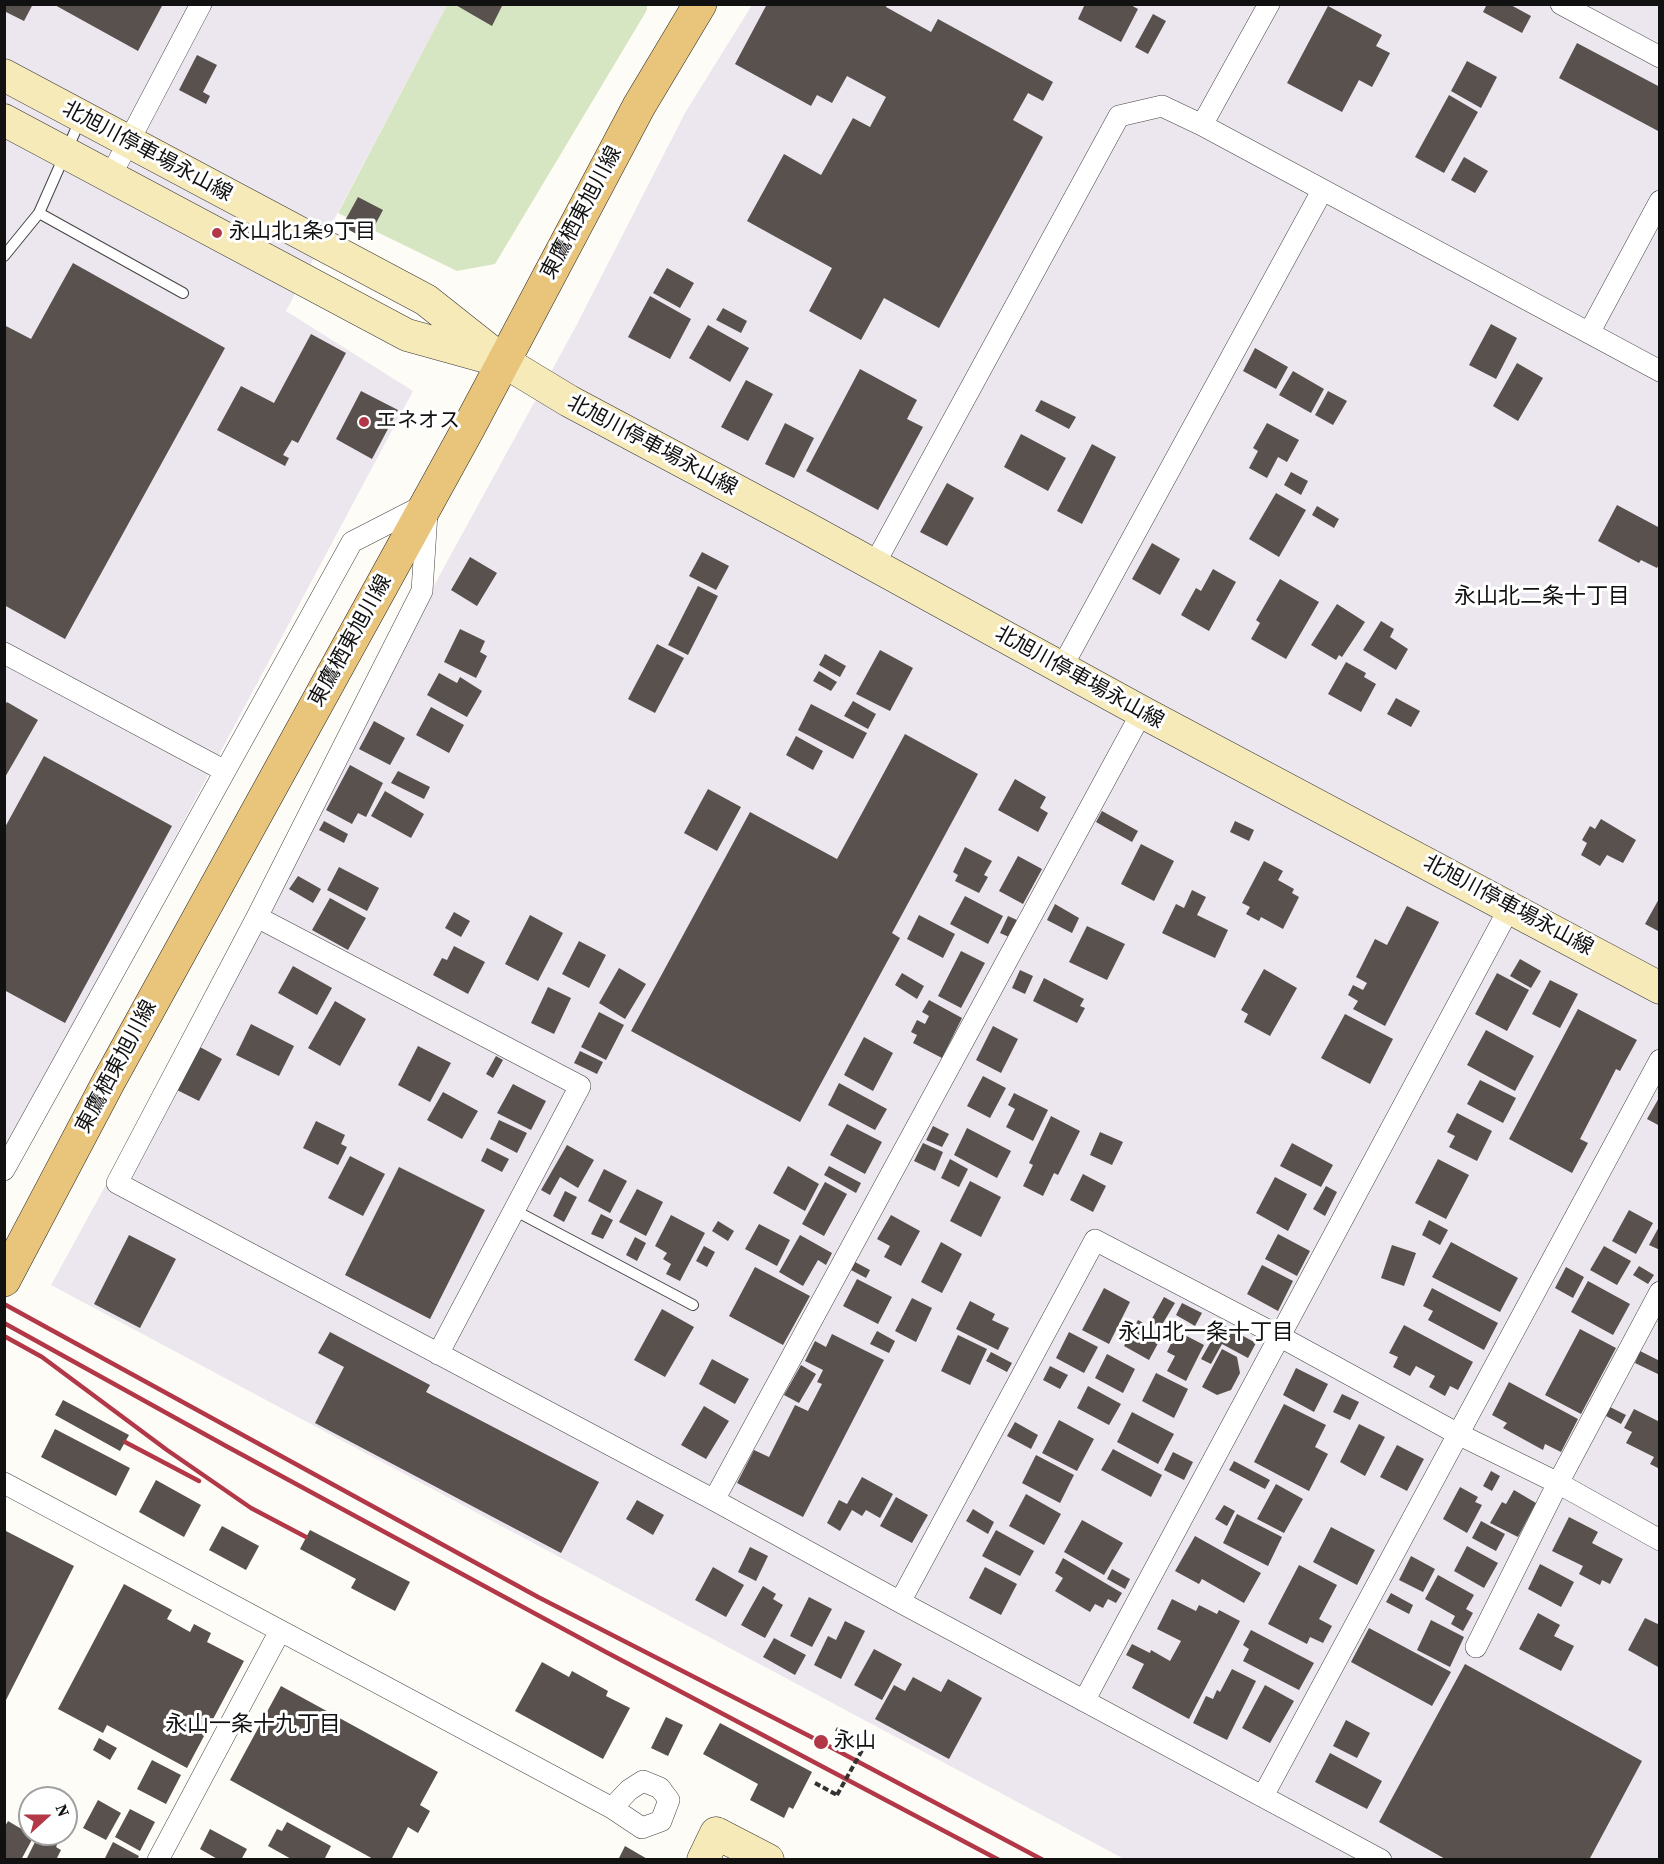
<!DOCTYPE html>
<meta charset="utf-8">
<style>
body{margin:0}
#map{position:relative;width:1664px;height:1864px;overflow:hidden;background:#fefcf6;font-family:"Source Serif 4",serif}
canvas{display:block}
.frame{position:absolute;inset:0;border:6px solid #111;pointer-events:none}
.north{position:absolute;left:18px;top:1786px;width:60px;height:60px;box-sizing:border-box;background:#fff;border:2px solid #a0a0a0;border-radius:50%;rotate:69deg;font-size:16px;font-weight:700;line-height:24px;text-align:center;color:#111}
.north::after{content:'';display:block;margin:auto;width:21px;height:27px;background:#b23848;clip-path:polygon(50% 0,100% 100%,50% 72%,0 100%)}
</style>
<div id="map">
<canvas width="1664" height="1864"></canvas>
<div class="frame"></div>
<div class="north">N</div>
</div>
<script>
const c = document.querySelector('canvas').getContext('2d');
c.lineJoin = 'round';
function fillPath(path, color) {
  c.fillStyle = color;
  c.fill(path, 'evenodd');
}
function poly(rows) {
  const path = new Path2D();
  for (const r of rows) {
    path.moveTo(r[0], r[1]);
    for (let i = 2; i < r.length; i += 2) path.lineTo(r[i], r[i + 1]);
  }
  return path;
}
function stroke(path, color, width, dash) {
  c.strokeStyle = color;
  c.lineWidth = width;
  c.lineCap = dash ? 'butt' : 'round';
  c.setLineDash(dash || []);
  c.stroke(path);
}
function drawText(font, color, halo, rows, align = 'center') {
  c.font = font + ' "Source Serif 4","Noto Sans JP",serif';
  c.lineWidth = 6;
  c.setLineDash([]);
  c.textBaseline = 'middle';
  c.strokeStyle = halo;
  c.fillStyle = color;
  for (const [text, x, y, turn = 0] of rows) {
    c.save();
    c.translate(x, y);
    c.rotate((+turn || 0) * Math.PI / 180);
    c.textAlign = isNaN(turn) ? turn : align;
    if (halo) c.strokeText(text, 0, 0);
    c.fillText(text, 0, 0);
    c.restore();
  }
}
const industrial = poly([
 [5,5,447,5,286,311,413,391,5,1156],
 [752,5,1659,5,1659,1859,1124,1859,51,1285,575,328,685,113]
]);
const green = poly([
 [447,5,647,5,647,10,495,264,457,271,338,213]
]);
const building = poly([
 [4,4,33,4,24,21,4,11],
 [53,4,163,4,138,51],
 [454,4,503,4,492,26],
 [767,4,887,4,886,7,931,32,938,19,1053,82,1043,101,1028,93,1013,120,1043,137,939,328,884,298,861,340,809,311,832,268,747,221,784,154,821,175,853,118,870,127,886,97,847,76,832,103,817,95,811,106,735,64],
 [1085,4,1129,4,1138,9,1121,42,1078,19],
 [1487,4,1509,4,1531,16,1522,33,1483,12],
 [1328,6,1382,35,1376,46,1390,53,1372,87,1359,80,1342,112,1287,83],
 [1153,14,1166,21,1148,54,1135,47],
 [1577,43,1660,87,1660,132,1559,78],
 [197,55,217,65,203,92,210,96,206,104,179,90],
 [1467,61,1497,77,1481,108,1451,91],
 [1449,95,1478,112,1444,173,1415,157],
 [1464,157,1488,171,1475,193,1451,180],
 [358,197,383,210,367,240,342,226],
 [73,263,225,348,65,639,4,605,4,325,31,339],
 [667,268,694,283,680,308,653,293],
 [650,296,691,319,670,359,628,337],
 [723,308,747,321,741,333,716,320],
 [1491,324,1517,338,1496,379,1469,365],
 [708,325,749,348,730,382,689,358],
 [311,334,346,353,298,443,292,440,283,455,289,458,285,466,217,430,241,386,274,403],
 [1255,348,1288,367,1276,389,1243,371],
 [1517,363,1543,378,1518,421,1493,406],
 [860,369,917,400,907,419,923,427,878,510,806,471],
 [1293,371,1324,389,1311,413,1279,395],
 [746,380,773,394,748,441,721,427],
 [361,391,398,410,372,459,336,439],
 [1328,391,1347,401,1333,425,1315,415],
 [1041,400,1076,417,1069,429,1035,411],
 [785,423,814,438,794,478,765,464],
 [1267,423,1299,440,1287,462,1278,457,1267,478,1249,468,1258,451,1253,448],
 [1021,434,1066,458,1048,491,1004,467],
 [1092,444,1116,457,1082,524,1057,511],
 [1291,472,1308,481,1301,495,1284,485],
 [947,483,974,498,947,546,920,532],
 [1276,493,1306,510,1279,557,1249,539],
 [1617,505,1660,528,1660,562,1657,568,1641,560,1639,563,1598,541],
 [1317,506,1339,519,1334,528,1312,515],
 [1152,543,1180,559,1160,595,1132,579],
 [702,552,729,566,716,590,689,576],
 [470,557,497,573,477,606,451,590],
 [1213,569,1236,582,1209,631,1181,615,1196,588,1201,591],
 [1280,579,1319,602,1286,659,1251,639,1260,623,1256,620],
 [698,586,718,596,688,655,668,645],
 [1337,604,1365,622,1342,657,1339,655,1336,660,1311,645],
 [1381,621,1394,629,1390,637,1408,649,1396,670,1363,650],
 [460,629,485,641,480,652,487,656,476,678,444,662],
 [657,644,684,658,655,713,628,699],
 [880,650,913,668,890,711,856,694],
 [825,654,846,666,840,677,819,665],
 [1346,662,1366,673,1364,677,1376,684,1361,712,1328,694],
 [819,671,837,682,831,691,813,681],
 [439,673,457,683,460,677,482,691,467,717,427,695],
 [1396,698,1420,711,1411,727,1387,714],
 [853,701,876,714,868,729,844,716],
 [7,702,38,720,4,779,4,706],
 [811,704,867,733,853,759,798,730],
 [431,707,464,725,449,753,416,735],
 [374,721,405,738,390,765,359,749],
 [905,734,978,774,892,933,900,938,800,1122,631,1031,750,812,837,859],
 [796,736,823,751,813,770,786,755],
 [44,756,172,826,65,1023,4,990,4,829],
 [350,765,383,783,366,817,358,813,352,824,326,810],
 [398,771,430,787,424,799,391,783],
 [1015,779,1046,797,1040,808,1048,813,1038,832,998,810],
 [708,789,741,807,717,851,684,833],
 [385,791,424,814,411,838,371,816],
 [1102,811,1138,831,1132,842,1096,822],
 [1601,819,1636,840,1623,863,1607,855,1600,866,1581,855,1587,843,1582,840,1590,826,1595,829],
 [324,821,348,834,344,843,319,830],
 [1235,821,1254,830,1249,841,1230,832],
 [1141,844,1174,861,1154,901,1121,884],
 [965,847,992,861,984,875,988,877,979,893,955,881,958,875,953,872],
 [1018,856,1042,869,1023,904,999,891],
 [1264,861,1283,871,1278,880,1294,889,1292,893,1299,897,1283,929,1261,917,1259,921,1246,914,1250,907,1242,903],
 [339,867,379,888,367,911,327,890],
 [298,876,321,889,313,903,289,889],
 [1192,890,1206,897,1197,915,1228,930,1215,958,1162,933,1176,904,1184,908],
 [965,896,1003,916,988,944,950,924],
 [1660,897,1660,932,1645,924],
 [330,898,366,918,348,950,312,930],
 [1055,904,1079,918,1072,933,1047,920],
 [1407,906,1439,922,1385,1026,1353,1009,1358,1001,1348,995,1353,985,1363,990,1367,983,1356,977,1375,939,1387,945],
 [454,912,470,921,461,937,445,928],
 [530,915,563,933,538,981,505,964],
 [919,915,955,934,943,958,907,939],
 [1008,916,1017,920,1009,937,1000,933],
 [1087,926,1125,944,1107,980,1069,962],
 [579,941,606,955,589,988,562,974],
 [454,946,485,962,468,994,433,975,442,958,447,960],
 [961,951,985,963,961,1008,938,996],
 [1520,959,1541,971,1531,988,1510,976],
 [293,966,332,988,317,1015,278,993],
 [619,968,646,984,625,1019,599,1003],
 [1264,969,1297,988,1270,1036,1244,1022,1248,1014,1241,1010],
 [1020,970,1033,976,1025,994,1012,988],
 [902,973,924,986,917,999,895,985],
 [1497,973,1529,990,1507,1031,1475,1014],
 [1044,978,1084,999,1080,1006,1085,1008,1077,1023,1033,1001],
 [1550,980,1578,994,1560,1028,1532,1014],
 [548,987,571,998,554,1034,531,1023],
 [929,1000,962,1018,942,1058,913,1043,917,1035,911,1032,917,1020,925,1024,929,1016,922,1012],
 [335,1001,366,1019,340,1066,308,1048],
 [1578,1009,1637,1040,1620,1071,1616,1069,1580,1139,1588,1143,1572,1173,1509,1139],
 [599,1012,624,1025,606,1060,581,1047],
 [1345,1014,1393,1039,1370,1084,1321,1058],
 [251,1024,294,1046,279,1076,236,1055],
 [993,1026,1018,1039,1001,1073,976,1060],
 [1486,1030,1534,1056,1515,1091,1467,1065],
 [864,1037,893,1053,873,1091,844,1075],
 [418,1046,451,1063,430,1102,398,1085],
 [200,1047,222,1059,199,1101,177,1090],
 [580,1051,603,1062,597,1074,574,1063],
 [496,1056,503,1060,493,1078,486,1074],
 [983,1076,1006,1088,990,1118,967,1106],
 [1480,1080,1516,1098,1503,1123,1467,1104],
 [839,1083,887,1109,875,1130,828,1105],
 [513,1084,546,1101,531,1130,497,1113],
 [443,1092,478,1111,462,1139,427,1120],
 [1014,1093,1048,1110,1033,1141,1006,1127,1015,1109,1008,1105],
 [1660,1096,1660,1126,1647,1119],
 [1457,1113,1492,1131,1477,1161,1449,1147,1455,1136,1447,1132],
 [1051,1116,1080,1131,1058,1175,1054,1173,1043,1196,1023,1186,1033,1165,1029,1163],
 [499,1120,527,1133,517,1153,490,1139],
 [316,1121,345,1135,341,1144,347,1147,338,1165,303,1148],
 [847,1124,882,1142,865,1174,830,1155],
 [933,1126,949,1134,942,1147,926,1140],
 [967,1128,1011,1151,997,1178,954,1155],
 [1100,1132,1123,1142,1112,1165,1090,1155],
 [923,1143,943,1152,935,1171,914,1161],
 [1292,1143,1333,1165,1321,1187,1280,1166],
 [567,1145,594,1160,578,1188,560,1177,550,1195,541,1190],
 [487,1148,509,1159,502,1172,481,1161],
 [350,1156,385,1174,363,1216,328,1198],
 [950,1159,968,1169,959,1187,941,1178],
 [1438,1159,1469,1175,1446,1219,1415,1203],
 [788,1166,819,1184,805,1211,773,1193],
 [829,1166,861,1183,856,1193,824,1175],
 [399,1167,485,1210,430,1319,345,1275],
 [604,1169,627,1181,610,1213,588,1201],
 [1083,1174,1106,1186,1093,1212,1070,1200],
 [1275,1177,1307,1194,1288,1231,1256,1213],
 [970,1181,1001,1197,981,1237,950,1221],
 [825,1182,847,1194,824,1236,802,1224],
 [1326,1186,1337,1192,1325,1216,1313,1209],
 [637,1189,663,1202,646,1236,619,1222],
 [565,1191,577,1197,564,1222,553,1216],
 [1629,1210,1653,1223,1636,1254,1612,1241],
 [601,1214,613,1220,603,1239,591,1234],
 [671,1215,705,1233,680,1281,666,1274,671,1264,663,1259,667,1253,655,1246],
 [891,1215,920,1231,901,1266,884,1257,890,1246,877,1239],
 [1429,1220,1448,1230,1440,1245,1422,1235],
 [718,1221,734,1231,728,1241,712,1231],
 [759,1224,790,1240,777,1266,745,1249],
 [1660,1225,1660,1250,1649,1245],
 [1278,1234,1310,1251,1297,1276,1265,1259],
 [129,1235,176,1259,140,1328,94,1304],
 [800,1235,832,1253,826,1265,818,1260,803,1286,779,1272],
 [635,1237,646,1243,637,1261,626,1255],
 [941,1242,962,1254,942,1293,921,1282],
 [1451,1242,1518,1278,1500,1312,1432,1277],
 [1392,1245,1416,1253,1404,1286,1381,1278],
 [704,1246,715,1252,707,1267,696,1261],
 [1604,1246,1631,1261,1617,1285,1590,1270],
 [855,1262,870,1270,866,1278,851,1270],
 [1262,1265,1293,1281,1278,1311,1247,1294],
 [1639,1266,1654,1275,1648,1284,1633,1275],
 [755,1267,810,1296,783,1345,729,1316],
 [1566,1267,1584,1277,1573,1298,1555,1288],
 [857,1279,892,1297,878,1324,843,1306],
 [1588,1281,1630,1304,1613,1335,1571,1312],
 [1104,1288,1130,1302,1109,1344,1082,1330],
 [1432,1288,1498,1323,1484,1350,1428,1320,1433,1311,1423,1306],
 [1164,1297,1175,1303,1160,1328,1150,1322],
 [912,1298,932,1308,916,1342,895,1331],
 [970,1301,995,1314,992,1320,1009,1328,998,1350,956,1329],
 [1182,1303,1202,1313,1195,1326,1176,1315],
 [662,1309,694,1327,665,1377,634,1360],
 [1138,1320,1163,1334,1149,1360,1124,1346],
 [1221,1324,1256,1343,1248,1358,1222,1344,1211,1364,1201,1359],
 [1404,1325,1473,1362,1458,1390,1450,1386,1445,1396,1429,1387,1435,1376,1416,1366,1410,1376,1393,1367,1398,1357,1389,1353],
 [1580,1329,1616,1348,1581,1414,1545,1395],
 [877,1331,895,1341,889,1353,870,1344],
 [1177,1331,1204,1345,1186,1381,1167,1371,1175,1356,1167,1352],
 [330,1332,430,1385,426,1392,599,1482,561,1553,315,1423,344,1367,318,1353],
 [1069,1332,1098,1347,1084,1373,1056,1358],
 [832,1334,884,1360,803,1517,737,1483,754,1450,769,1457,795,1405,808,1411,822,1384,817,1382,823,1370,805,1361,815,1341,826,1347],
 [958,1335,987,1349,970,1385,941,1371],
 [1222,1349,1237,1357,1240,1373,1231,1390,1217,1395,1202,1387],
 [1640,1351,1660,1361,1660,1375,1635,1363],
 [991,1352,1012,1363,1007,1372,986,1361],
 [1107,1354,1135,1369,1123,1393,1095,1378],
 [712,1359,749,1379,735,1404,699,1384],
 [801,1365,816,1374,799,1403,784,1395],
 [1050,1366,1068,1375,1060,1389,1043,1380],
 [1296,1368,1328,1384,1314,1412,1283,1395],
 [1156,1373,1188,1389,1174,1418,1142,1401],
 [1509,1382,1578,1419,1561,1452,1545,1444,1543,1450,1503,1428,1507,1423,1492,1415],
 [1088,1386,1121,1404,1109,1425,1077,1408],
 [1342,1394,1359,1402,1350,1420,1333,1412],
 [63,1400,129,1435,120,1451,55,1415],
 [1284,1404,1326,1425,1315,1447,1328,1454,1309,1491,1254,1462],
 [704,1406,729,1421,706,1459,681,1445],
 [1610,1407,1626,1415,1621,1424,1606,1416],
 [1634,1409,1660,1422,1660,1469,1650,1464,1654,1457,1626,1443,1632,1432,1624,1428],
 [1132,1412,1174,1434,1158,1464,1117,1442],
 [1059,1420,1094,1439,1077,1471,1042,1453],
 [1015,1422,1038,1435,1031,1449,1007,1436],
 [1359,1424,1385,1437,1365,1476,1340,1462],
 [55,1429,130,1468,116,1496,41,1457],
 [1397,1445,1424,1459,1407,1491,1380,1477],
 [1113,1449,1162,1475,1151,1497,1101,1470],
 [1173,1452,1193,1462,1184,1480,1164,1470],
 [1036,1455,1074,1475,1060,1503,1022,1483],
 [1234,1461,1270,1480,1265,1489,1229,1470],
 [1491,1471,1500,1476,1492,1491,1483,1486],
 [862,1477,893,1494,880,1518,866,1510,862,1516,852,1510,840,1531,827,1523,839,1500,847,1504],
 [156,1480,201,1505,184,1537,139,1512],
 [1276,1484,1303,1499,1284,1533,1257,1519],
 [1460,1487,1478,1497,1475,1502,1482,1505,1467,1533,1443,1519],
 [1514,1490,1536,1503,1518,1537,1490,1523,1502,1502,1506,1504],
 [1026,1494,1061,1514,1044,1545,1009,1526],
 [896,1497,928,1515,912,1543,880,1526],
 [637,1500,664,1515,653,1535,626,1519],
 [1224,1505,1235,1511,1227,1526,1215,1519],
 [973,1509,994,1522,988,1534,966,1521],
 [1237,1514,1282,1537,1268,1566,1223,1543],
 [1569,1517,1598,1532,1592,1543,1623,1559,1610,1584,1602,1580,1600,1585,1579,1574,1583,1566,1552,1551],
 [1082,1520,1123,1543,1104,1575,1064,1552],
 [1481,1521,1505,1534,1496,1551,1472,1538],
 [222,1526,259,1546,246,1570,209,1550],
 [1331,1527,1375,1550,1357,1585,1313,1562],
 [4,1530,74,1566,4,1704],
 [310,1530,410,1582,395,1611,351,1588,356,1579,300,1549],
 [996,1530,1034,1551,1020,1576,982,1556],
 [1195,1536,1261,1573,1244,1603,1202,1579,1199,1584,1175,1571],
 [1467,1546,1498,1563,1484,1588,1454,1571],
 [750,1547,768,1556,756,1581,738,1572],
 [1411,1556,1435,1569,1423,1592,1399,1580],
 [1063,1558,1122,1593,1116,1603,1108,1599,1103,1608,1095,1604,1090,1612,1055,1591,1063,1578,1055,1573],
 [1540,1564,1574,1582,1561,1607,1528,1589],
 [1299,1565,1337,1585,1319,1619,1332,1626,1323,1643,1310,1637,1307,1644,1268,1624],
 [713,1567,744,1585,726,1617,695,1600],
 [985,1567,1017,1584,1001,1615,969,1598],
 [1112,1569,1130,1579,1125,1589,1107,1579],
 [1438,1575,1474,1595,1466,1609,1473,1613,1463,1631,1451,1624,1455,1616,1425,1599],
 [124,1584,172,1610,167,1619,190,1632,194,1624,211,1633,207,1642,244,1661,187,1768,107,1725,103,1733,58,1709],
 [763,1586,776,1594,773,1599,783,1605,765,1638,741,1625],
 [1391,1593,1413,1605,1409,1614,1386,1602],
 [809,1597,832,1609,812,1647,790,1636],
 [1172,1599,1196,1611,1199,1605,1217,1614,1219,1610,1240,1621,1189,1719,1132,1688,1144,1664,1126,1655,1132,1644,1150,1653,1151,1650,1170,1661,1181,1641,1157,1629],
 [1538,1613,1560,1625,1554,1636,1574,1646,1561,1671,1519,1649],
 [1645,1618,1660,1625,1660,1668,1628,1650],
 [1431,1620,1464,1637,1450,1667,1417,1650],
 [845,1621,865,1631,841,1679,814,1665,828,1636,836,1640],
 [1369,1628,1451,1672,1432,1706,1351,1662],
 [1251,1630,1314,1663,1299,1690,1243,1661,1249,1649,1243,1645],
 [774,1638,806,1655,795,1675,763,1657],
 [874,1649,902,1664,882,1700,854,1685],
 [542,1662,569,1677,572,1671,608,1691,606,1696,630,1708,603,1759,515,1711],
 [1465,1664,1642,1761,1589,1860,1447,1860,1379,1822],
 [1232,1669,1256,1681,1227,1740,1193,1723,1206,1696,1213,1699,1217,1690,1220,1692],
 [913,1677,941,1692,948,1679,982,1698,949,1759,875,1719,894,1685,905,1691],
 [1265,1685,1294,1701,1270,1743,1242,1728],
 [281,1686,438,1772,420,1805,430,1811,418,1833,408,1827,391,1860,375,1860,230,1780],
 [666,1717,683,1725,668,1756,651,1748],
 [1346,1720,1370,1733,1357,1758,1333,1746],
 [720,1723,812,1772,793,1809,789,1807,784,1818,750,1800,758,1784,703,1754],
 [99,1738,117,1748,110,1760,93,1750],
 [1330,1753,1382,1781,1367,1809,1315,1782],
 [152,1760,181,1775,166,1804,137,1789],
 [98,1800,121,1813,106,1840,83,1828],
 [130,1809,155,1822,140,1851,115,1837],
 [8,1821,30,1834,35,1834,21,1860,4,1860,4,1828],
 [287,1822,331,1846,324,1860,293,1860,268,1846,277,1829,282,1831],
 [210,1829,247,1849,241,1860,219,1860,200,1849],
 [39,1834,62,1834,56,1847,61,1850,56,1860,26,1860],
 [113,1842,139,1856,137,1860,104,1860],
 [625,1846,649,1860,618,1860]
]);
const path = poly([
 [836,1729,865,1745],
 [815,1783,837,1795]
]);
const lane = poly([
 [39,213,183,293],
 [4,256,39,213,81,118],
 [514,1210,693,1305]
]);
const street = poly([
 [1561,4,1660,57],
 [1202,125,1269,4],
 [110,177,201,4],
 [1589,333,1660,201],
 [427,513,422,591,257,917,117,1183,714,1500,900,1602,1381,1860],
 [874,565,1119,116,1162,106,1202,125,1660,371],
 [4,653,225,771],
 [1062,667,1322,191],
 [257,917,580,1086,438,1354],
 [4,1170,352,542,426,504],
 [4,1483,612,1808,642,1828,661,1821,669,1800,660,1788,643,1781,629,1790,612,1808],
 [714,1500,1142,712],
 [900,1602,1095,1240,1279,1336,1458,1434,1558,1483,1660,1540],
 [1476,1647,1558,1483,1660,1292],
 [1084,1701,1510,907],
 [1263,1796,1660,1060],
 [158,1860,280,1631]
]);
const secondary = poly([
 [4,75,426,300,503,361,569,401,803,526,1142,712,1660,988],
 [4,120,407,335,490,358],
 [703,1860,716,1833,768,1860]
]);
const primary = poly([
 [4,1280,109,1081,468,429,639,106,700,4]
]);
const rail = poly([
 [4,1304,538,1597,821,1742,1043,1860],
 [4,1323,226,1446,604,1651,999,1860],
 [4,1336,42,1357,167,1450,251,1508,306,1537],
 [125,1442,199,1481]
]);
const pathBridge = poly([
 [837,1795,865,1745]
]);
const markers = [
 [217,233,6,"#b23848"],
 [364,422,6,"#b23848"],
 [821,1742,8,"#b23848"]
];
const streetNames = [
 ["北旭川停車場永山線",147,152,28],
 ["東鷹栖東旭川線",582,213,-62],
 ["北旭川停車場永山線",652,446,28],
 ["東鷹栖東旭川線",351,641,-61],
 ["北旭川停車場永山線",1079,678,29],
 ["北旭川停車場永山線",1508,906,28],
 ["東鷹栖東旭川線",117,1067,-62]
];
const poiNames = [
 ["永山北1条9丁目",229,233],
 ["エネオス",376,422],
 ["永山",834,1742]
];
const neighbourhoodNames = [
 ["永山北二条十丁目",1542,597],
 ["永山北一条十丁目",1206,1333],
 ["永山一条十九丁目",253,1725]
];
fillPath(industrial, '#ece7ee');
fillPath(green, '#d7e6c2');
fillPath(building, '#58514e');
stroke(lane, '#444', 12);
stroke(street, '#444', 22);
stroke(secondary, '#333', 33);
stroke(primary, '#222', 34);
stroke(path, '#333', 4, [6, 3]);
stroke(lane, '#fff', 10);
stroke(street, '#fff', 21);
stroke(secondary, '#f6eab9', 32);
stroke(primary, '#e9c57b', 33);
stroke(rail, '#b23848', 4.5);
stroke(pathBridge, '#333', 4, [6, 3]);
for (const [x, y, r, color] of markers) {
  const dot = new Path2D();
  dot.arc(x, y, r, 0, 2 * Math.PI);
  c.fillStyle = color;
  c.fill(dot);
  stroke(dot, '#fff', 2);
}
drawText('21px', '#111', '#fff', streetNames);
drawText('21px', '#111', '#fff', poiNames, 'left');
drawText('22px', '#111', '#fff', neighbourhoodNames);
</script>
